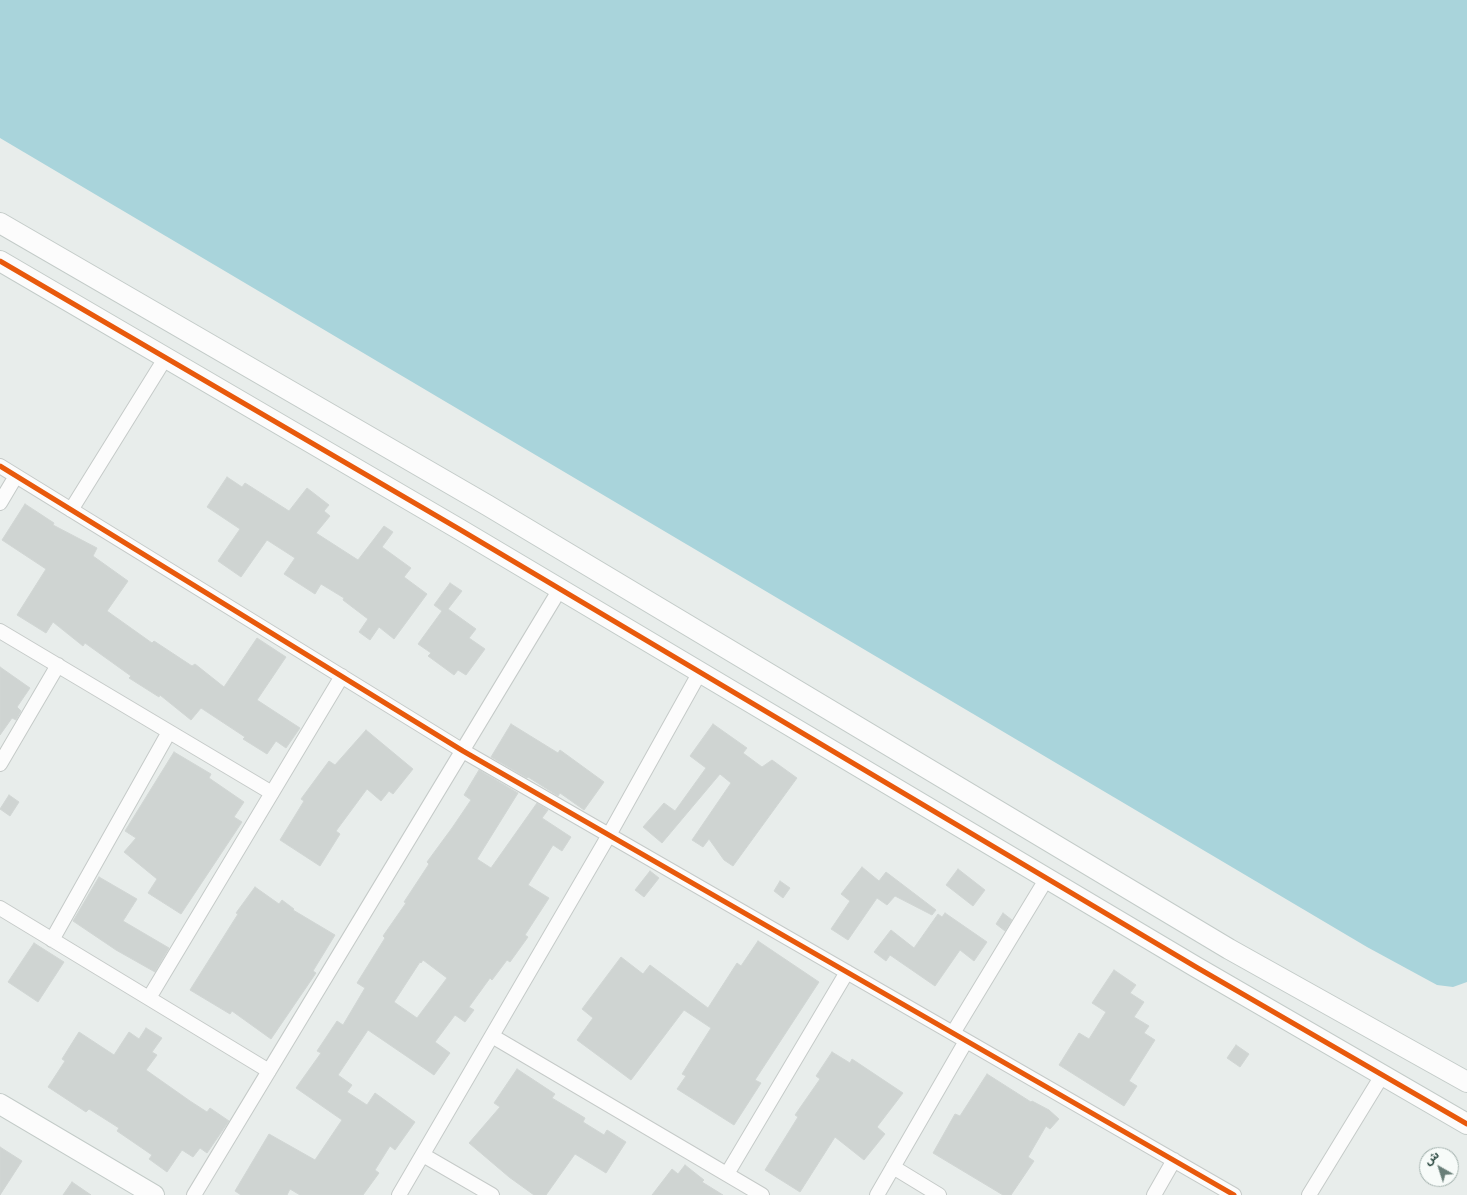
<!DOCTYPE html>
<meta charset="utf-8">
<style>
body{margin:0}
#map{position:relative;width:1467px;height:1195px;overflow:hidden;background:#e8edeb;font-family:"Fira Sans","Noto Sans Arabic",sans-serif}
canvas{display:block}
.north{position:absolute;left:1419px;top:1147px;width:40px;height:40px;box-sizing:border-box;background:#f7fbf9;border:1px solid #a3b1ad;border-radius:50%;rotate:321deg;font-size:11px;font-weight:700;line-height:16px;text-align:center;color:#24423a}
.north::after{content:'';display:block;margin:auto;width:14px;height:18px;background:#697e78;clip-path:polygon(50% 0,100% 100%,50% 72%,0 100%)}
</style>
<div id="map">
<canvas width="1467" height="1195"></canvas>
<div class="north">ش</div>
</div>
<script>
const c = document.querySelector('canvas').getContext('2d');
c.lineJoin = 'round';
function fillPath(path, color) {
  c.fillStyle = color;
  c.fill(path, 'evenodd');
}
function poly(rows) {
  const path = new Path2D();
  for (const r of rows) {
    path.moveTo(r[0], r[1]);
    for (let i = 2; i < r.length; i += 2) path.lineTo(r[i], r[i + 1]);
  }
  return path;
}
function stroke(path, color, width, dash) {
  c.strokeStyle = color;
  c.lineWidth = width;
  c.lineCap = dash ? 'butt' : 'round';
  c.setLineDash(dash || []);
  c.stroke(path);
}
const water = poly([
 [0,0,1467,0,1467,982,1453,987,1437,985,1367,947,0,138]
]);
const building = poly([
 [227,477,242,487,245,483,289,511,307,488,329,505,324,511,330,516,316,533,358,560,384,526,393,532,382,547,411,568,404,577,427,594,394,639,379,627,370,640,359,632,368,619,343,600,344,598,321,584,315,594,284,574,295,558,267,540,241,577,218,561,240,529,207,507,227,477],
 [25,504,54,523,53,525,97,548,93,556,128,581,107,611,152,643,154,641,192,666,195,664,224,687,257,638,286,657,257,700,300,728,286,748,276,741,267,754,243,739,245,737,201,708,191,720,160,695,159,697,129,678,131,676,85,643,83,646,53,622,46,633,17,615,46,569,2,540,25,504],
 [450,583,462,591,448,609,476,629,469,638,485,649,466,675,458,670,454,675,428,656,431,653,418,644,442,611,434,605,450,583],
 [0,667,30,688,17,707,21,711,16,720,12,718,0,735,0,667],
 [511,724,558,753,560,750,604,782,584,810,560,793,558,796,528,777,527,778,491,757,511,724],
 [713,724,747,748,743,753,762,767,772,760,797,778,733,866,724,860,709,839,703,847,692,840,731,783,720,774,662,843,643,827,664,803,675,811,706,768,690,756,713,724],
 [366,730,413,769,393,794,389,791,381,801,367,789,336,831,340,834,320,866,280,840,304,801,301,799,329,761,335,765,366,730],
 [174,752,211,774,209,778,244,802,234,817,242,822,181,914,148,893,157,879,124,852,136,838,125,831,174,752],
 [479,770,518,793,477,859,491,868,537,803,548,810,542,818,571,837,562,851,553,845,528,885,549,898,525,935,528,937,510,962,507,960,492,980,490,978,469,1007,474,1010,465,1022,455,1015,435,1042,450,1053,434,1075,368,1030,338,1075,352,1085,347,1092,367,1105,375,1093,415,1122,395,1150,390,1146,375,1170,379,1173,363,1195,300,1195,290,1189,287,1195,241,1195,235,1191,269,1134,315,1160,342,1120,296,1088,321,1053,317,1051,337,1021,343,1025,365,988,357,983,385,938,383,936,406,903,404,902,429,864,427,862,452,828,471,800,464,795,479,770],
 [423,960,447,978,417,1018,394,1002,420,962,421,963,423,960],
 [9,795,19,802,10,816,0,809,9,795],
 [862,867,879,881,886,872,936,910,932,915,895,896,887,905,877,898,848,940,831,929,850,901,841,894,862,867],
 [958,869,985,890,973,906,946,885,958,869],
 [650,871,659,878,644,897,635,890,650,871],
 [99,877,137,899,123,921,169,948,155,972,116,950,73,921,99,877],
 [780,881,790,888,783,898,774,891,780,881],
 [255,887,279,904,282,900,294,909,293,910,335,935,313,971,316,973,271,1039,232,1011,230,1014,190,990,238,914,236,913,255,887],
 [945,913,987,942,974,961,960,950,935,986,890,955,886,961,874,952,891,930,914,948,938,914,942,917,945,913],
 [1003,913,1012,920,1005,931,996,924,1003,913],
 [758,941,819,982,755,1080,761,1083,734,1125,677,1089,686,1076,682,1074,711,1028,684,1010,631,1080,577,1040,593,1018,582,1009,621,957,643,974,650,965,708,1008,737,963,741,966,758,941],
 [34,943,64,962,38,1002,8,982,34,943],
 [1114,970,1136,985,1130,993,1144,1002,1134,1017,1149,1026,1144,1033,1155,1040,1129,1081,1137,1086,1124,1106,1059,1065,1079,1033,1089,1039,1106,1012,1092,1003,1114,970],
 [146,1028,162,1038,152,1052,157,1055,146,1070,190,1101,207,1112,210,1108,229,1121,207,1153,200,1148,193,1157,182,1150,167,1172,149,1159,152,1155,117,1131,119,1128,89,1109,86,1112,48,1087,65,1061,62,1059,79,1032,114,1055,129,1032,139,1039,146,1028],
 [1236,1045,1249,1054,1240,1067,1227,1058,1236,1045],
 [832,1052,850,1063,852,1059,903,1093,877,1127,885,1134,864,1160,835,1137,800,1192,765,1170,798,1117,795,1115,820,1079,816,1076,832,1052],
 [517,1069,555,1094,552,1098,585,1118,583,1122,604,1135,607,1130,626,1142,606,1173,575,1154,546,1195,534,1195,509,1177,469,1143,500,1107,494,1103,517,1069],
 [987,1074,1031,1102,1032,1101,1049,1110,1059,1119,1050,1129,1046,1126,1028,1157,1034,1161,1011,1195,1003,1195,933,1153,955,1114,960,1116,987,1074],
 [0,1147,22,1161,0,1195,0,1147],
 [685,1165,704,1180,702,1182,723,1195,652,1195,672,1169,678,1174,685,1165],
 [72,1182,91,1195,63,1195,72,1182]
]);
const street = poly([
 [0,466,463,751,1234,1195],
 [0,503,16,476],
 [71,510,166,357],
 [0,631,272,793],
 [0,764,58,665],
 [0,908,269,1071],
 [52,940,169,732],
 [149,998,342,676],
 [953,1033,1047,878],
 [492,1036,762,1195],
 [423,1155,492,1195],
 [893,1167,939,1195],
 [727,1174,847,972],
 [194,1195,560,589],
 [399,1195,609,835,700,672],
 [877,1195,966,1041],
 [1154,1195,1174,1160],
 [1309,1195,1383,1074]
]);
const secondary = poly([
 [0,223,487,505,1229,949,1467,1082],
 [0,261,459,529,1196,967,1467,1124],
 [0,1104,154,1195]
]);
const cycleway = poly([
 [0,261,459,529,1196,967,1467,1124],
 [0,466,463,751,1234,1195]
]);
fillPath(water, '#a9d4db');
fillPath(building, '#cfd4d2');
stroke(building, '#d1d6d4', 1);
stroke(street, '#c5cac8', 16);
stroke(secondary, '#c3cbc8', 22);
stroke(street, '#fcfcfc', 14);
stroke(secondary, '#fcfcfc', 20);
stroke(cycleway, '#e8590c', 5);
</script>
